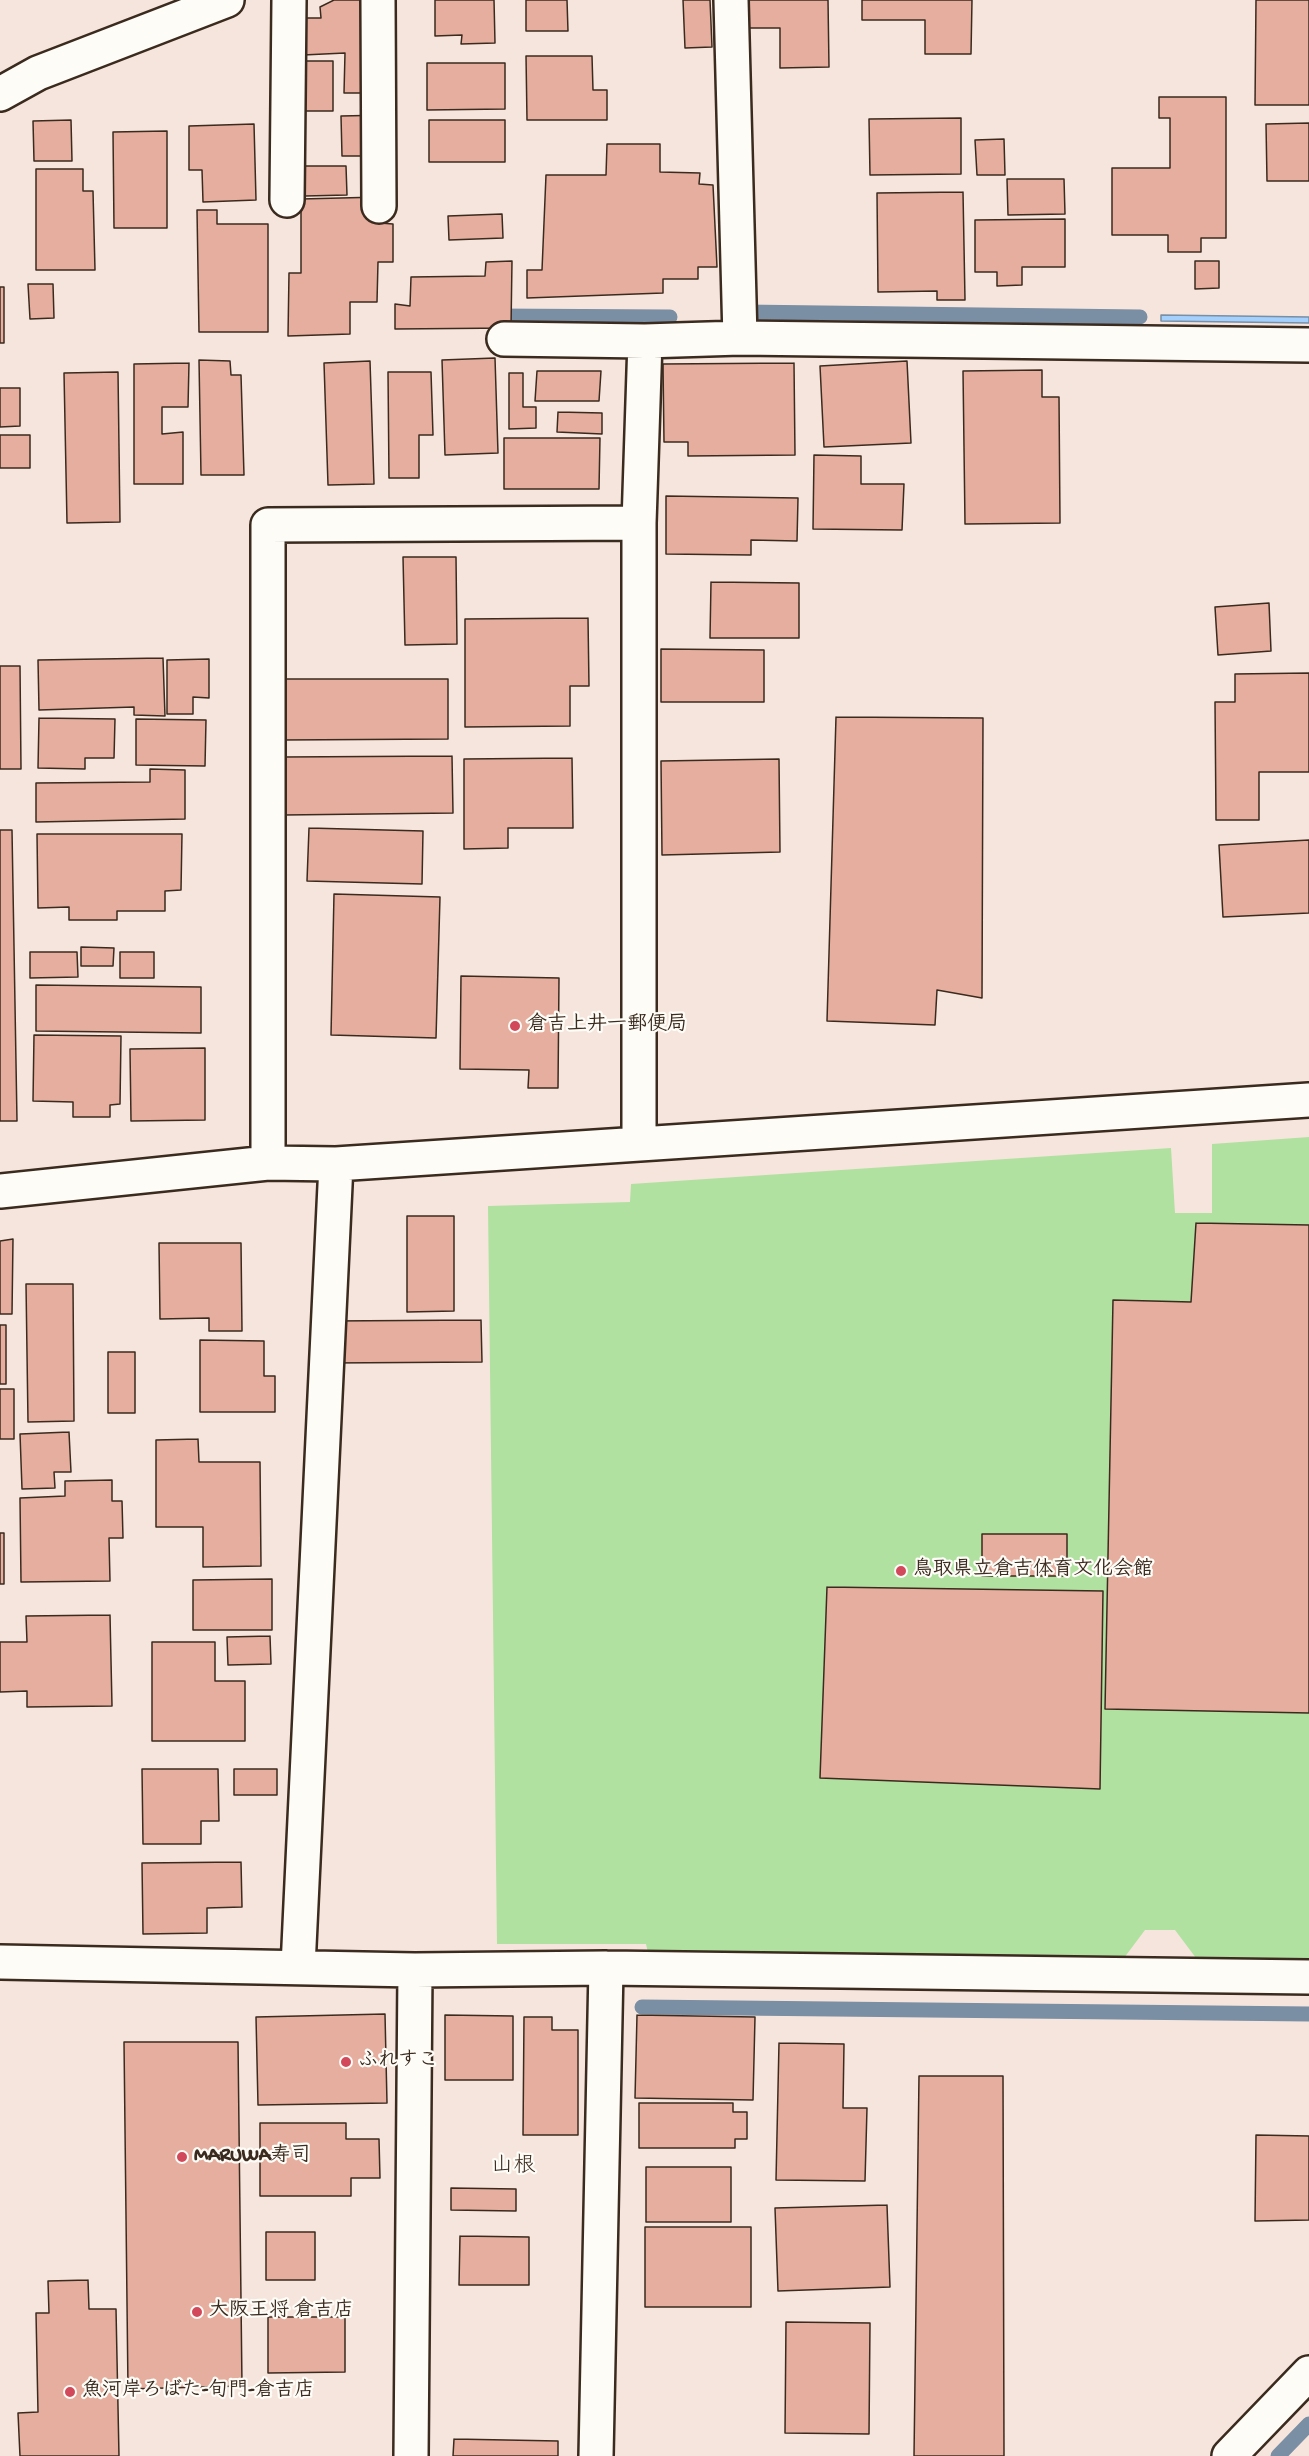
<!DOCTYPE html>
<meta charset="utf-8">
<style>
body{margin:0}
canvas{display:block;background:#f6e5dc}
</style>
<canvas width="1309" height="2456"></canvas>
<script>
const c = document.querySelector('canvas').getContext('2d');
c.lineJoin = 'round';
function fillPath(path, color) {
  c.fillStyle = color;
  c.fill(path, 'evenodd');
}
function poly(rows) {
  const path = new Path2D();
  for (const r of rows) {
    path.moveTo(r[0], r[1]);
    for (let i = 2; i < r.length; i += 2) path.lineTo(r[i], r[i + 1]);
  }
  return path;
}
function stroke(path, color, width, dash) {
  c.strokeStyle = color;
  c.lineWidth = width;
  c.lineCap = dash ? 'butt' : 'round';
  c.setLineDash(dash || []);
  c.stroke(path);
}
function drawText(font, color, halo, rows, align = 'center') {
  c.font = font + ' "Gochi Hand","Klee One",sans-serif';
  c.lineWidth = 4.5;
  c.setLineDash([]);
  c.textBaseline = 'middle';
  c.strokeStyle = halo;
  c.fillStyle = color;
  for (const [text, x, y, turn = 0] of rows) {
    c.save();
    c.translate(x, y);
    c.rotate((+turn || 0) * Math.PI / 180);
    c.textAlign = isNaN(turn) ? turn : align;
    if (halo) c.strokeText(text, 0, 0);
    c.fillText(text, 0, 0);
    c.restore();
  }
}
const green = poly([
 [1309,1137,1309,1961,1196,1958,1175,1930,1145,1930,1124,1958,648,1953,646,1944,497,1944,488,1206,630,1202,631,1184,1171,1148,1175,1213,1212,1213,1212,1144]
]);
const water = poly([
 [1161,315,1309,317,1309,323,1161,321,1161,315]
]);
const stream = poly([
 [744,312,1140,317],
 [493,316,670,317],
 [642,2007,1309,2014],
 [1278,2456,1309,2424]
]);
const building = poly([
 [334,0,370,0,369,93,344,93,345,53,303,55,302,18,321,18,320,7,334,0],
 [435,0,494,0,495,43,461,44,462,35,435,36,435,0],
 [526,0,567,0,568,31,526,31,526,0],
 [683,0,710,0,712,47,685,48,683,0],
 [749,0,828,0,829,67,780,68,780,28,749,28,749,0],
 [862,0,972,0,971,54,925,54,925,20,862,20,862,0],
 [1256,0,1309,0,1309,105,1255,105,1256,0],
 [526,56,592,56,593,90,607,90,607,120,527,120,526,56],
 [303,61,333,61,333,111,303,111,303,61],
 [427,63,505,63,505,109,427,110,427,63],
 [1159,97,1226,97,1226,238,1201,238,1201,252,1168,252,1168,235,1112,235,1112,168,1170,168,1170,118,1159,118,1159,97],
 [387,115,387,156,342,156,341,116,387,115],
 [961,118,961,174,870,175,869,119,961,118],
 [71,120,72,161,34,161,33,121,71,120],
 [429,120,505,120,505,162,429,162,429,120],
 [1309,123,1309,181,1267,181,1266,124,1309,123],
 [254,124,256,200,203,202,202,170,189,170,189,126,254,124],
 [167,131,167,228,114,228,113,132,167,131],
 [1004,139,1005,175,977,175,975,140,1004,139],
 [607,144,660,144,660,172,700,173,699,184,713,185,717,267,698,267,698,279,663,279,663,293,527,298,527,270,542,270,546,175,606,175,607,144],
 [305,166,346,166,347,195,305,196,305,166],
 [36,169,83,169,83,191,93,191,95,270,36,270,36,169],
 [1007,179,1064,179,1065,214,1008,215,1007,179],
 [963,192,965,300,937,300,937,291,878,292,877,193,963,192],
 [380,197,380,223,393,224,393,262,378,262,377,302,350,302,350,334,288,336,289,273,301,273,301,199,380,197],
 [197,210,217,210,217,224,268,224,268,332,199,332,197,210],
 [502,214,503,238,449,240,448,216,502,214],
 [1065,219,1065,267,1022,267,1022,285,997,286,997,272,975,272,975,220,1065,219],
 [512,261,511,328,395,329,395,304,410,306,411,277,485,276,486,262,512,261],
 [1195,261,1219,261,1219,288,1195,289,1195,261],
 [28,284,53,284,54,318,30,319,28,284],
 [0,287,4,287,4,343,0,343,0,287],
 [495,358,498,453,445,455,442,360,495,358],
 [199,360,230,361,231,375,241,375,244,475,201,475,199,360],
 [370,361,374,484,328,485,324,363,370,361],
 [907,361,911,443,824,447,820,366,907,361],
 [189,363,188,407,162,407,162,434,183,432,183,484,134,484,134,364,189,363],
 [794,363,795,455,688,456,688,442,664,442,663,364,794,363],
 [1042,370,1042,397,1059,397,1060,523,965,524,963,371,1042,370],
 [537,371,601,371,599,401,535,401,537,371],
 [118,372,120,522,67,523,64,373,118,372],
 [388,372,431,372,433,435,419,435,419,478,389,478,388,372],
 [509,373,523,373,523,407,536,407,536,428,509,429,509,373],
 [0,388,20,388,20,426,0,427,0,388],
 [558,412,602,413,602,434,557,432,558,412],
 [0,435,30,435,30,468,0,468,0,435],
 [504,438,600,438,599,489,504,489,504,438],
 [814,455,861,456,861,484,904,484,902,530,813,529,814,455],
 [666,496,798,498,797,541,751,540,751,555,666,554,666,496],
 [403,557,456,557,457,644,405,645,403,557],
 [711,582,799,583,799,638,710,638,711,582],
 [1269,603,1271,651,1218,655,1215,607,1269,603],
 [588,618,589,686,570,686,570,726,465,727,465,619,588,618],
 [661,649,764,650,764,702,661,702,661,649],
 [163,658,165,716,134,715,134,707,39,710,38,660,163,658],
 [209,659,209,698,193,697,193,714,167,714,167,660,209,659],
 [0,666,20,666,21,769,0,769,0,666],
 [1309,673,1309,772,1259,772,1259,820,1216,820,1215,702,1235,702,1235,674,1309,673],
 [281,679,448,679,448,739,281,740,281,679],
 [836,717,983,718,982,998,937,990,935,1025,827,1021,836,717],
 [39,718,115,719,114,758,85,758,85,769,38,768,39,718],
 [136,719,206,720,205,766,136,765,136,719],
 [452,756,453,813,284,815,283,757,452,756],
 [572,758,573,828,508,828,508,848,464,849,464,759,572,758],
 [779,759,780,852,662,855,661,761,779,759],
 [150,769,185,770,185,819,36,822,36,783,150,782,150,769],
 [309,828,423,831,422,884,307,881,309,828],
 [0,830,12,830,17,1121,0,1121,0,830],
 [37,834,182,834,181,890,165,891,165,911,117,911,117,920,69,920,69,907,38,908,37,834],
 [1309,840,1309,913,1223,917,1219,845,1309,840],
 [334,894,440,897,436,1038,331,1035,334,894],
 [81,947,114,948,113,966,81,966,81,947],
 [30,952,77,952,78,977,30,978,30,952],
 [120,952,154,952,154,978,120,978,120,952],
 [461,976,559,978,558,1088,528,1088,529,1070,460,1069,461,976],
 [36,985,201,987,201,1033,36,1031,36,985],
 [34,1035,121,1036,120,1104,110,1105,110,1117,73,1117,73,1102,33,1101,34,1035],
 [205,1048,205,1120,131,1121,130,1049,205,1048],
 [407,1216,454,1216,454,1311,407,1312,407,1216],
 [1196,1223,1309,1225,1309,1713,1105,1709,1113,1300,1191,1302,1196,1223],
 [13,1239,12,1314,0,1314,0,1241,13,1239],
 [159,1243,241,1243,242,1331,209,1331,209,1318,160,1319,159,1243],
 [26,1284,73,1284,74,1421,28,1422,26,1284],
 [481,1320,482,1362,330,1363,330,1321,481,1320],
 [0,1325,6,1325,6,1384,0,1384,0,1325],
 [200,1340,264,1341,264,1376,275,1376,275,1412,200,1412,200,1340],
 [108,1352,135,1352,135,1413,108,1413,108,1352],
 [0,1389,14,1389,14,1439,0,1439,0,1389],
 [69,1432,71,1472,54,1472,55,1488,22,1489,20,1434,69,1432],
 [198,1439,199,1462,260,1462,261,1566,203,1567,203,1527,156,1527,156,1440,198,1439],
 [112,1480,112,1501,122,1501,123,1538,109,1538,110,1581,21,1582,20,1498,65,1496,65,1481,112,1480],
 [0,1533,4,1533,4,1584,0,1584,0,1533],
 [982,1534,1067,1534,1067,1576,982,1576,982,1534],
 [272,1579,272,1630,193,1630,193,1580,272,1579],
 [827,1587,1103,1591,1100,1789,820,1778,827,1587],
 [110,1615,112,1706,27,1707,27,1691,0,1692,0,1642,27,1642,26,1616,110,1615],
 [270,1636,271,1664,228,1665,227,1637,270,1636],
 [152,1642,215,1642,215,1681,245,1681,245,1741,152,1741,152,1642],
 [142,1769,218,1769,219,1821,201,1821,201,1844,143,1844,142,1769],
 [234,1769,277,1769,277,1795,234,1795,234,1769],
 [241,1862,242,1907,207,1908,207,1933,143,1934,142,1863,241,1862],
 [385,2014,387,2103,258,2105,256,2017,385,2014],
 [445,2015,513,2016,513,2080,445,2080,445,2015],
 [637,2015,755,2017,753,2100,635,2098,637,2015],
 [524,2017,552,2017,552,2030,578,2030,578,2135,523,2135,524,2017],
 [124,2042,238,2042,242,2386,128,2389,124,2042],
 [779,2043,844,2044,843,2108,867,2108,865,2181,776,2180,779,2043],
 [919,2076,1003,2076,1004,2456,914,2456,919,2076],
 [639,2103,733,2103,733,2112,747,2112,747,2139,735,2139,735,2148,639,2148,639,2103],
 [260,2123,346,2123,346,2139,379,2139,380,2178,351,2178,351,2196,260,2196,260,2123],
 [1256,2135,1309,2136,1309,2220,1255,2221,1256,2135],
 [646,2167,731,2167,731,2222,646,2222,646,2167],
 [451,2188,516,2189,516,2211,451,2210,451,2188],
 [887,2205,890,2287,778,2291,775,2208,887,2205],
 [645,2227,751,2227,751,2307,645,2307,645,2227],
 [266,2232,315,2232,315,2280,266,2280,266,2232],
 [460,2236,529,2237,529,2285,459,2285,460,2236],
 [88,2280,89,2309,116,2309,119,2456,20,2456,18,2413,38,2412,36,2313,49,2313,48,2281,88,2280],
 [268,2317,345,2317,345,2372,268,2373,268,2317],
 [786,2322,870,2323,869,2434,785,2433,786,2322],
 [454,2439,558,2441,558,2456,453,2456,454,2439]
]);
const minor = poly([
 [378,0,379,206],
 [731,0,740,338],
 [0,94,38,73,227,0],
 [287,200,289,0],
 [504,339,645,341,740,338,1309,345],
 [639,1143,639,523,645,341],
 [268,1163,268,525,639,523],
 [0,1191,268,1163,336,1164,1309,1100],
 [0,1962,415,1970,606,1968,1309,1977],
 [298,1967,336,1164],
 [411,2456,415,1970],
 [596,2456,606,1968],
 [1229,2456,1309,2373]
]);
const markers = [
 [515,1026,6,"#d1495b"],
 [901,1571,6,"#d1495b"],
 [346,2062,6,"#d1495b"],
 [182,2157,6,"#d1495b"],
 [197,2312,6,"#d1495b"],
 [70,2392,6,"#d1495b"]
];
const poiNames = [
 ["倉吉上井一郵便局",527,1026],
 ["鳥取県立倉吉体育文化会館",913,1571],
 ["ふれすこ",358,2062],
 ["MARUWA寿司",194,2157],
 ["大阪王将 倉吉店",209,2312],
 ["魚河岸ろばた-旬門-倉吉店",82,2392]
];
const quarterNames = [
 ["山根",513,2168]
];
fillPath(green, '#b0e1a1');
fillPath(water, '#a4d0fe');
stroke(water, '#7a8ea4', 1.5);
stroke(stream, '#7a8ea4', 15);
fillPath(building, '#e6ae9e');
stroke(building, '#3b2a1e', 1.5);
stroke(minor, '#3b2a1e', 38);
stroke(minor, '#fdfcf7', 33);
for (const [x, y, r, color] of markers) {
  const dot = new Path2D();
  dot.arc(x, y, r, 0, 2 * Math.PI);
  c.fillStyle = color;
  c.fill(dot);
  stroke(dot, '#fdfcf7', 2);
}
drawText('bold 20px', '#3b2a1e', '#fdfcf7', poiNames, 'left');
drawText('22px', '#3b2a1e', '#fdfcf7', quarterNames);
</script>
